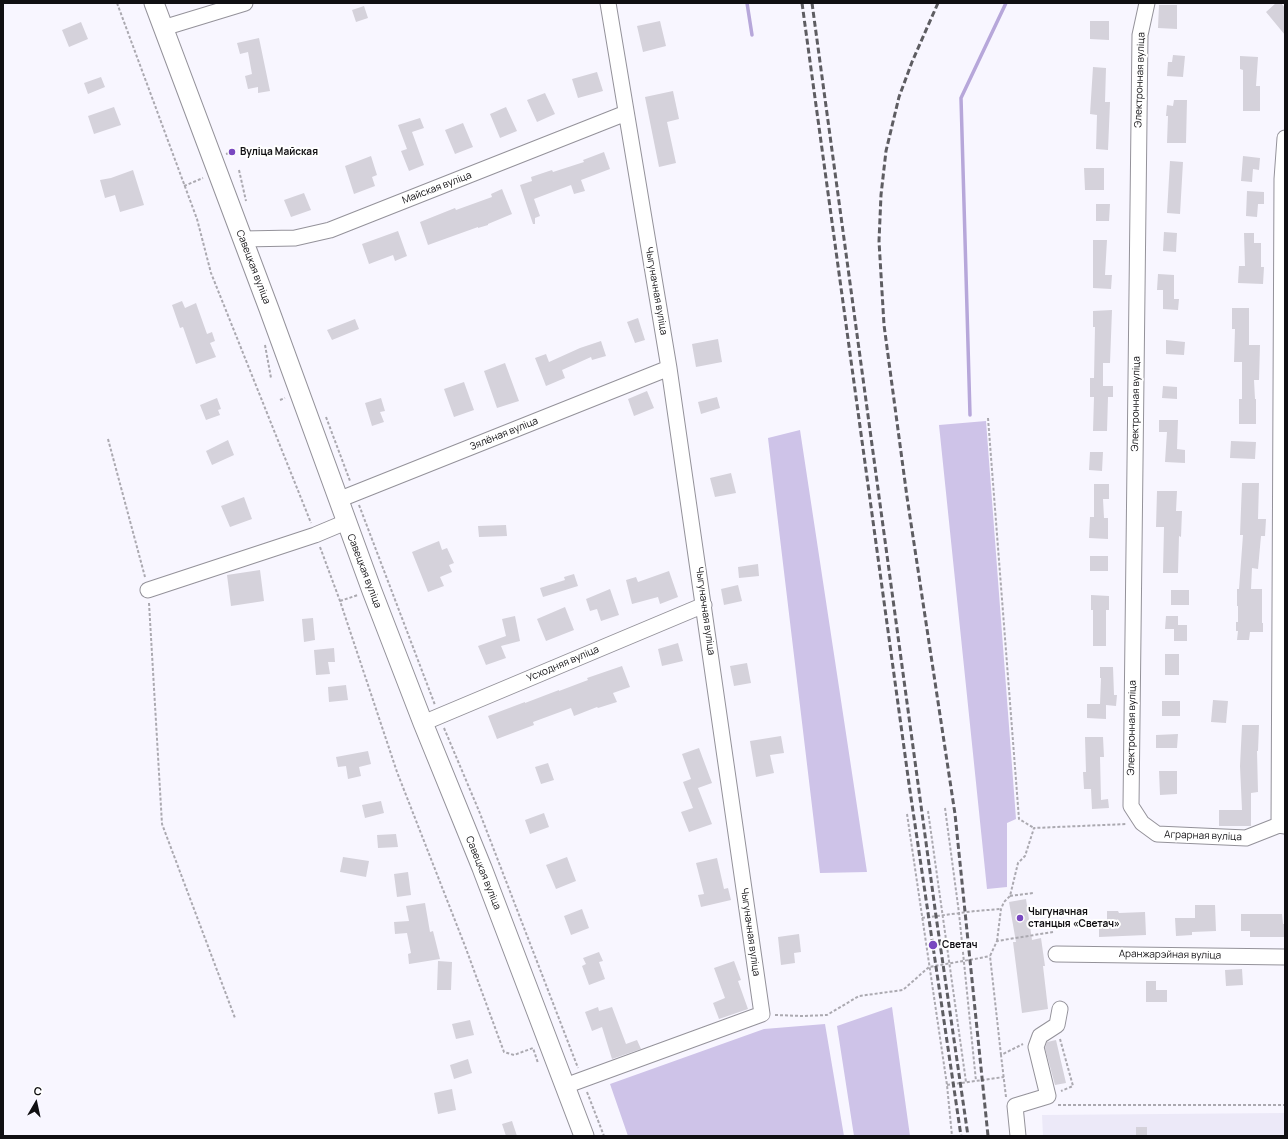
<!DOCTYPE html>
<meta charset="utf-8">
<style>
body{margin:0}
#map{position:relative;width:1288px;height:1139px;overflow:hidden;background:#f8f6ff;font-family:Manrope,sans-serif}
canvas{display:block}
.frame{position:absolute;inset:0;border:4px solid #100f12;pointer-events:none}
.north{position:absolute;left:16px;top:1083px;width:40px;height:40px;-webkit-text-stroke:3px #fff;paint-order:stroke;rotate:9deg;font-size:11px;font-weight:700;line-height:16px;text-align:center;color:#100f12}
.north::after{content:'';display:block;margin:auto;width:14px;height:18px;background:#100f12;clip-path:polygon(50% 0,100% 100%,50% 72%,0 100%)}
</style>
<div id="map">
<canvas width="1288" height="1139"></canvas>
<div class="frame"></div>
<div class="north">С</div>
</div>
<script>
const c = document.querySelector('canvas').getContext('2d');
c.lineJoin = 'round';
function fillPath(path, color) {
  c.fillStyle = color;
  c.fill(path, 'evenodd');
}
function poly(rows) {
  const path = new Path2D();
  for (const r of rows) {
    path.moveTo(r[0], r[1]);
    for (let i = 2; i < r.length; i += 2) path.lineTo(r[i], r[i + 1]);
  }
  return path;
}
function stroke(path, color, width, dash) {
  c.strokeStyle = color;
  c.lineWidth = width;
  c.lineCap = dash ? 'butt' : 'round';
  c.setLineDash(dash || []);
  c.stroke(path);
}
function drawText(font, color, halo, rows, align = 'center') {
  c.font = font + ' Manrope,sans-serif';
  c.lineWidth = 4;
  c.setLineDash([]);
  c.textBaseline = 'middle';
  c.strokeStyle = halo;
  c.fillStyle = color;
  for (const [text, x, y, turn = 0] of rows) {
    c.save();
    c.translate(x, y);
    c.rotate((+turn || 0) * Math.PI / 180);
    c.textAlign = isNaN(turn) ? turn : align;
    if (halo) c.strokeText(text, 0, 0);
    c.fillText(text, 0, 0);
    c.restore();
  }
}
const built = poly([
 [1285,1113,1285,1136,1043,1136,1042,1115]
]);
const green = poly([
 [986,421,1016,819,1007,823,1007,887,987,889,939,425],
 [800,430,867,872,820,873,768,438],
 [892,1007,910,1136,854,1136,837,1026],
 [825,1024,844,1136,628,1136,610,1084,764,1029]
]);
const stream = poly([
 [747,3,752,35],
 [970,415,961,98,1006,3]
]);
const building = poly([
 [1276,3,1281,3,1285,8,1285,35,1266,12],
 [1159,5,1177,5,1177,29,1158,28],
 [364,6,368,18,356,22,352,10],
 [660,21,666,46,643,52,637,26],
 [1090,21,1109,21,1109,40,1090,39],
 [81,22,88,39,69,47,62,30],
 [259,38,270,91,258,93,258,87,248,89,245,76,252,74,248,52,240,54,237,43],
 [1173,55,1185,56,1183,77,1167,76,1168,62,1172,62],
 [1240,56,1258,57,1256,86,1260,86,1260,111,1243,111,1243,70,1240,69],
 [1093,67,1106,68,1105,102,1110,102,1108,150,1096,149,1097,115,1090,114],
 [597,72,603,91,578,98,572,79],
 [101,77,105,87,88,94,84,83],
 [673,91,679,119,667,122,676,163,659,167,645,97],
 [545,93,555,114,537,122,527,100],
 [1174,100,1187,100,1186,143,1167,143,1168,116,1166,116,1167,105,1173,106],
 [114,107,121,125,94,134,88,116],
 [506,107,517,131,500,138,490,114],
 [420,118,424,128,412,132,424,165,409,171,401,151,407,149,398,125],
 [463,123,473,147,455,154,445,130],
 [604,152,610,169,581,180,585,191,574,194,571,185,534,199,540,216,535,218,535,224,533,224,520,185,532,181,531,177,552,170,553,172,584,162,583,160],
 [371,156,377,175,372,177,375,186,354,194,345,166],
 [1243,156,1260,158,1259,170,1253,169,1252,182,1241,181],
 [1170,161,1183,162,1180,214,1167,213],
 [1084,168,1104,168,1104,190,1085,190],
 [133,170,144,205,120,212,115,195,105,198,100,180,111,178],
 [502,189,512,214,488,224,488,225,478,228,478,227,428,245,420,222,455,208,456,210,492,197,491,194],
 [1247,191,1264,192,1264,204,1258,204,1257,217,1246,216],
 [304,193,311,210,291,217,284,200],
 [1096,204,1110,204,1109,221,1096,221],
 [398,231,407,256,395,261,393,255,369,264,362,244],
 [1164,232,1177,233,1176,252,1163,251],
 [1244,233,1254,233,1254,243,1261,243,1261,267,1264,267,1263,284,1238,283,1239,266,1245,266],
 [1093,240,1107,240,1105,275,1112,275,1111,289,1093,288],
 [1158,274,1174,275,1174,299,1179,299,1178,310,1163,309,1163,290,1157,290],
 [182,301,185,308,196,303,207,334,212,332,215,341,210,343,216,357,196,364,183,327,180,328,172,305],
 [1232,308,1249,308,1249,345,1260,345,1259,380,1254,380,1255,399,1256,399,1256,424,1239,424,1239,399,1242,399,1242,362,1234,362,1235,329,1232,329],
 [1112,310,1110,363,1103,363,1103,386,1113,386,1113,397,1108,397,1107,431,1093,431,1094,397,1090,397,1090,378,1094,378,1095,327,1093,327,1093,311],
 [638,318,645,340,635,343,627,322],
 [355,319,359,329,332,340,327,330],
 [718,339,722,362,696,367,692,344],
 [1166,340,1185,342,1184,355,1166,354],
 [601,341,606,356,592,360,591,357,562,370,565,378,546,386,535,358,546,354,549,362,580,348],
 [505,363,519,401,497,408,484,371],
 [464,382,474,410,454,417,444,389],
 [1163,386,1177,387,1177,399,1162,398],
 [647,391,654,408,634,416,628,399],
 [717,397,720,408,701,414,698,402],
 [217,398,221,409,218,410,220,415,206,420,200,405],
 [381,398,385,411,380,412,384,422,372,426,365,403],
 [1159,420,1178,420,1177,449,1185,450,1185,463,1165,462,1167,432,1159,432],
 [228,440,234,455,212,465,206,451],
 [1231,441,1256,442,1255,459,1230,458],
 [1090,452,1103,452,1102,471,1089,470],
 [731,473,736,493,715,497,710,478],
 [1242,483,1259,483,1258,519,1266,519,1265,536,1261,536,1258,569,1252,568,1251,589,1262,589,1262,623,1263,623,1263,632,1250,632,1249,640,1237,640,1238,631,1236,631,1236,622,1238,622,1238,606,1237,606,1237,589,1239,589,1243,535,1240,535],
 [1094,484,1109,484,1109,499,1103,499,1104,518,1108,518,1108,539,1089,538,1090,517,1094,517],
 [1157,491,1177,491,1176,511,1182,511,1181,537,1179,536,1178,573,1163,573,1164,527,1156,527],
 [244,497,252,519,230,527,221,506],
 [506,525,507,536,479,537,478,526],
 [439,541,442,550,447,548,454,563,449,565,452,572,440,577,444,586,428,592,412,552],
 [1090,556,1108,556,1108,571,1090,571],
 [758,564,759,576,739,578,738,567],
 [260,570,264,601,231,606,227,575],
 [669,571,678,597,660,604,658,597,632,604,626,580,636,577,638,582],
 [574,574,578,586,543,597,540,588,565,580,564,577],
 [738,585,742,601,724,605,721,589],
 [610,589,619,615,601,621,597,609,590,611,586,599],
 [1171,590,1189,590,1189,605,1171,605],
 [1091,595,1109,596,1109,610,1106,610,1106,646,1093,646,1093,610,1091,610],
 [565,607,574,630,546,641,537,619],
 [515,616,520,641,501,646,506,658,486,665,478,646,506,636,502,619],
 [1166,616,1178,616,1178,625,1187,625,1187,641,1174,641,1174,629,1165,629],
 [313,618,315,640,304,642,302,619],
 [678,643,683,661,662,666,658,649],
 [334,648,335,662,328,662,330,674,316,675,314,650],
 [1165,654,1179,654,1179,675,1165,675],
 [747,663,751,683,734,686,730,666],
 [622,666,630,687,613,693,617,702,598,708,597,707,574,716,571,708,533,722,534,725,497,739,488,716,525,702,525,703,559,690,559,691,588,680,587,678],
 [1100,667,1113,667,1114,695,1117,695,1116,706,1106,705,1106,719,1087,718,1087,704,1100,704,1101,678,1100,678],
 [346,685,348,700,329,702,328,687],
 [1213,700,1228,701,1226,723,1211,722],
 [1162,701,1180,701,1180,716,1162,716],
 [1242,725,1259,725,1258,751,1257,751,1258,792,1251,793,1251,826,1219,826,1219,810,1242,810,1240,766],
 [1178,734,1177,748,1156,748,1156,735],
 [781,736,784,753,770,755,774,773,756,777,750,741],
 [1085,737,1103,737,1104,757,1100,757,1101,800,1108,799,1109,808,1092,809,1091,789,1084,789,1083,772,1086,772],
 [699,748,712,783,698,788,712,824,689,832,681,812,693,808,683,782,691,779,682,754],
 [368,751,371,764,359,767,361,776,348,779,346,766,338,767,336,757],
 [548,763,554,780,541,784,535,767],
 [1159,771,1177,771,1177,794,1160,795],
 [381,801,384,813,365,818,362,805],
 [544,813,549,827,530,834,525,820],
 [396,834,398,847,378,848,377,835],
 [343,857,369,861,366,877,340,872],
 [567,857,576,881,556,889,546,865],
 [717,858,724,889,728,888,731,900,701,907,698,895,704,894,696,863],
 [408,872,411,895,397,897,394,874],
 [1026,899,1032,940,1041,938,1045,966,1043,966,1048,1009,1022,1013,1013,942,1016,942,1009,902],
 [425,903,430,932,433,931,440,959,409,964,408,954,411,953,407,933,395,934,394,922,409,921,406,906],
 [1195,905,1215,905,1216,931,1192,932,1192,935,1176,936,1175,918,1195,918],
 [582,909,589,928,571,935,564,916],
 [1107,911,1118,911,1119,913,1145,912,1146,935,1099,937,1099,923,1107,923],
 [1241,914,1282,914,1283,924,1285,924,1285,937,1250,937,1250,931,1241,931],
 [799,934,801,952,794,953,795,963,781,965,778,937],
 [599,952,603,961,599,962,605,979,589,985,582,966,586,964,583,958],
 [438,961,452,962,451,990,437,990],
 [734,961,741,980,738,981,748,1009,719,1019,713,1003,725,998,714,968],
 [1242,969,1243,985,1226,986,1225,970],
 [1146,981,1156,981,1156,990,1167,990,1167,1002,1146,1002],
 [598,1007,599,1011,612,1007,626,1044,637,1040,641,1049,612,1059,602,1027,592,1031,585,1012],
 [470,1020,474,1035,456,1039,452,1024],
 [1056,1040,1066,1083,1055,1085,1045,1048,1047,1042],
 [468,1059,472,1073,454,1079,450,1065],
 [452,1089,456,1110,438,1114,434,1093],
 [512,1121,517,1136,506,1136,502,1124],
 [1136,1127,1147,1127,1147,1136,1136,1136]
]);
const path = poly([
 [117,3,197,219,211,273,311,523],
 [226,154,232,152],
 [239,170,246,201],
 [184,186,203,178],
 [265,345,271,378],
 [280,400,285,398],
 [326,417,350,481],
 [988,418,1019,819,1034,828],
 [108,439,145,577],
 [359,505,435,705],
 [320,547,340,601,397,772,465,946,504,1052,514,1055,533,1048,538,1063],
 [340,601,358,595],
 [149,603,162,824,235,1018],
 [444,728,479,811,578,1068],
 [945,808,959,913,976,1081],
 [928,811,966,1082],
 [907,814,947,1085,952,1136],
 [1010,896,1033,893],
 [922,918,975,911,1001,909],
 [997,941,1001,909,1004,902,1010,896,1018,863,1025,856,1034,828,1127,824],
 [775,1015,803,1016,827,1015,859,996,903,990,929,967,980,958,990,956],
 [1060,1039,1073,1086,1061,1091],
 [1001,1055,990,956,997,941,1053,932],
 [947,1085,1004,1077],
 [587,1092,604,1136],
 [1006,1097,1001,1055,1023,1044],
 [1058,1105,1285,1105]
]);
const minor = poly([
 [1147,3,1140,35,1131,806,1142,823,1157,834,1246,838,1279,825,1285,826],
 [163,28,245,3],
 [243,239,295,238,330,230,626,113],
 [338,500,669,368],
 [148,590,315,535,346,522],
 [423,723,704,605],
 [1279,825,1282,179,1285,138],
 [1056,954,1285,957],
 [565,1086,762,1014,669,368,608,3],
 [1018,1136,1015,1106,1048,1096,1036,1047,1040,1036,1057,1025,1060,1009]
]);
const major = poly([
 [154,3,269,309,372,591,423,723,482,868,584,1136]
]);
const rail = poly([
 [802,3,909,784,961,1136],
 [812,3,936,916,968,1136],
 [938,3,912,62,899,97,892,126,886,151,881,195,879,241,884,325,907,497,955,814,988,1136]
]);
const markers = [
 [232,152,4,"#7948c0"],
 [1020,918,4,"#7948c0"],
 [933,945,5,"#7948c0"]
];
const streetNames = [
 ["Электронная вуліца",1140,80,-88],
 ["Майская вуліца",437,188,-21],
 ["Савецкая вуліца",253,267,69],
 ["Чыгуначная вуліца",656,291,80],
 ["Электронная вуліца",1136,404,-89],
 ["Зялёная вуліца",504,434,-22],
 ["Савецкая вуліца",364,571,69],
 ["Чыгуначная вуліца",705,611,82],
 ["Усходняя вуліца",563,664,-23],
 ["Электронная вуліца",1132,728,-89],
 ["Аграрная вуліца",1203,836,2],
 ["Савецкая вуліца",483,873,68],
 ["Чыгуначная вуліца",750,932,82],
 ["Аранжарэйная вуліца",1170,955,1]
];
const poiNames = [
 ["Вуліца Майская",240,152],
 ["Чыгуначная",1028,912],
 ["станцыя «Светач»",1028,924],
 ["Светач",942,945]
];
fillPath(built, '#ece9f8');
fillPath(green, '#cec3e8');
stroke(stream, '#b7a7da', 3.5);
fillPath(building, '#d5d2db');
stroke(minor, '#94929a', 17);
stroke(major, '#94929a', 21);
stroke(path, '#aba9b0', 2, [3, 2]);
stroke(minor, '#fff', 15);
stroke(major, '#fff', 19);
stroke(rail, '#5e5d62', 3, [6, 3]);
for (const [x, y, r, color] of markers) {
  const dot = new Path2D();
  dot.arc(x, y, r, 0, 2 * Math.PI);
  c.fillStyle = color;
  c.fill(dot);
  stroke(dot, '#fff', 1.5);
}
drawText('10px', '#100f12', '#fff', streetNames);
drawText('bold 10px', '#100f12', '#fff', poiNames, 'left');
</script>
